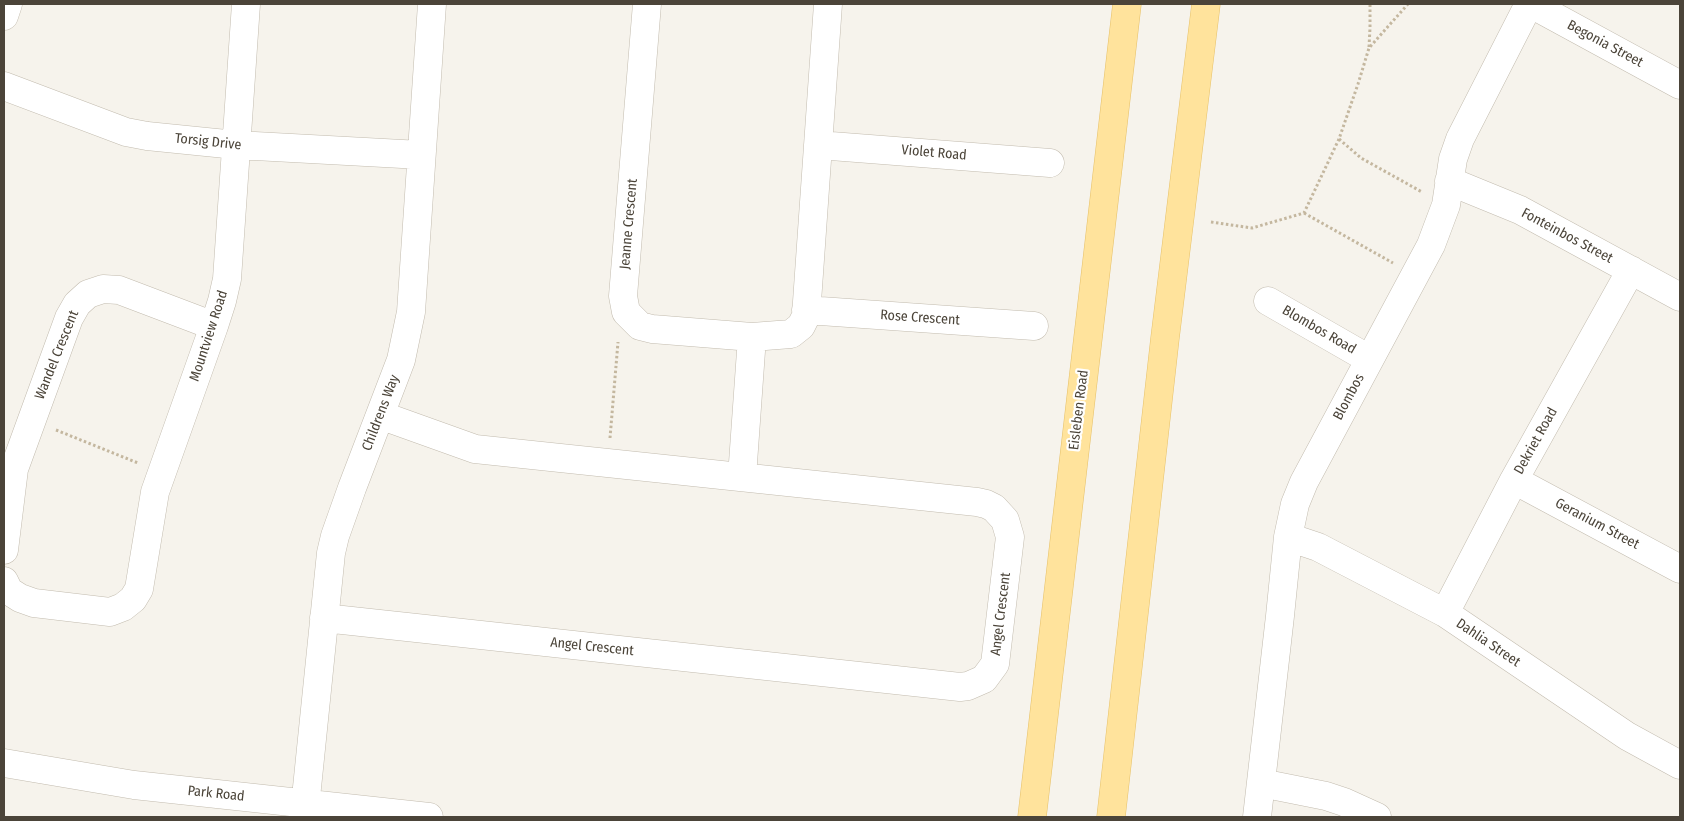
<!DOCTYPE html>
<style>
body{margin:0}
#map{position:relative;width:1684px;height:821px;overflow:hidden;background:#f6f3ec;font-family:"Fira Sans Condensed",sans-serif}
canvas{display:block}
.frame{position:absolute;inset:0;border:5px solid #4b4439;pointer-events:none}
</style>
<div id="map">
<canvas width="1684" height="821"></canvas>
<div class="frame"></div>
</div>
<script>
const c = document.querySelector('canvas').getContext('2d');
c.lineJoin = 'round';
function poly(rows) {
  const path = new Path2D();
  for (const r of rows) {
    path.moveTo(r[0], r[1]);
    for (let i = 2; i < r.length; i += 2) path.lineTo(r[i], r[i + 1]);
  }
  return path;
}
function stroke(path, color, width, dash) {
  c.strokeStyle = color;
  c.lineWidth = width;
  c.lineCap = dash ? 'butt' : 'round';
  c.setLineDash(dash || []);
  c.stroke(path);
}
function drawText(font, color, halo, rows, align = 'center') {
  c.font = font + ' "Fira Sans Condensed",sans-serif';
  c.lineWidth = 4.5;
  c.setLineDash([]);
  c.textBaseline = 'middle';
  c.strokeStyle = halo;
  c.fillStyle = color;
  for (const [text, x, y, turn = 0] of rows) {
    c.save();
    c.translate(x, y);
    c.rotate((+turn || 0) * Math.PI / 180);
    c.textAlign = isNaN(turn) ? turn : align;
    if (halo) c.strokeText(text, 0, 0);
    c.fillText(text, 0, 0);
    c.restore();
  }
}
const path = poly([
 [1369,47,1370,28,1370,4],
 [1339,139,1361,158,1422,192],
 [1304,213,1393,263],
 [1211,222,1252,228,1304,213,1339,139,1358,84,1369,48,1408,4],
 [56,430,138,463],
 [610,438,618,342]
]);
const minor = poly([
 [647,4,623,296,626,312,640,326,652,329,752,337,791,334,801,326,806,316,828,4],
 [1531,4,1680,85],
 [4,16,8,4],
 [4,86,126,132,147,136,236,145,421,155],
 [818,145,1050,163],
 [1449,181,1520,210,1680,297],
 [1268,301,1369,359],
 [806,310,1034,326],
 [742,477,752,337],
 [1514,480,1680,569],
 [1288,537,1318,547,1445,613,1627,736,1680,765],
 [4,550,14,469,69,318,77,304,88,294,103,289,119,290,214,326],
 [4,581,9,591,20,598,34,603,110,612,123,607,133,599,139,589,155,492,214,326,222,301,227,279,246,4],
 [1445,613,1514,480,1631,270],
 [324,618,960,687,968,686,984,679,995,664,1010,537,1005,520,994,508,986,504,977,502,475,449,380,415],
 [4,763,134,785,429,817],
 [1261,783,1326,796,1344,802,1377,817],
 [304,817,331,553,335,536,352,488,401,360,411,312,432,4],
 [1257,817,1280,616,1288,537,1295,504,1304,482,1431,245,1446,205,1453,159,1460,139,1529,4]
]);
const major = poly([
 [1032,817,1127,4],
 [1111,817,1165,338,1206,4]
]);
const streetNames = [
 ["Begonia Street",1605,44,28],
 ["Torsig Drive",208,142,6],
 ["Violet Road",934,153,5],
 ["Jeanne Crescent",629,224,-85],
 ["Fonteinbos Street",1567,236,28],
 ["Rose Crescent",920,318,4],
 ["Blombos Road",1319,330,30],
 ["Mountview Road",209,336,-72],
 ["Wandel Crescent",57,355,-68],
 ["Blombos",1349,397,-62],
 ["Eisleben Road",1079,410,-83],
 ["Childrens Way",381,413,-69],
 ["Dekriet Road",1536,441,-61],
 ["Geranium Street",1597,524,28],
 ["Angel Crescent",1001,614,-83],
 ["Dahlia Street",1488,643,34],
 ["Angel Crescent",592,647,6],
 ["Park Road",216,794,6]
];
stroke(minor, '#c2bbae', 29);
stroke(major, '#e6c16a', 29);
stroke(path, '#c4b79f', 3, [2.5, 2.5]);
stroke(minor, '#fff', 28);
stroke(major, '#ffe39c', 28);
drawText('14px', '#4b4439', '#fff', streetNames);
</script>
